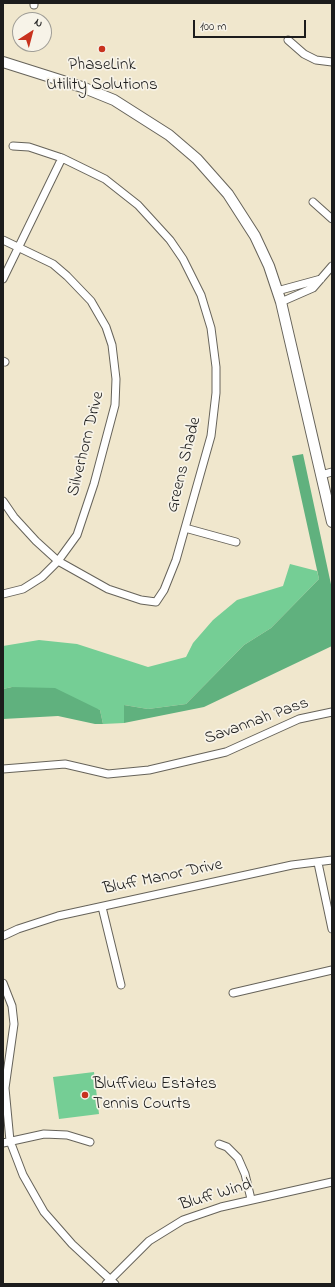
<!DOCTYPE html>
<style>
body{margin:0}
#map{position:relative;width:335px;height:1287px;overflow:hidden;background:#f0e7cd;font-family:"Indie Flower",sans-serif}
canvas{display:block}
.frame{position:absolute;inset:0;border:4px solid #1c1c1c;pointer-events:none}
.north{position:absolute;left:12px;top:12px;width:40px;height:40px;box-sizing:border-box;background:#f7f3e8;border:1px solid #9f9d96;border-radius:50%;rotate:36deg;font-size:11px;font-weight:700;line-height:16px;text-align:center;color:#1c1c1c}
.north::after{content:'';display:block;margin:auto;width:14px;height:18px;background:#c8321e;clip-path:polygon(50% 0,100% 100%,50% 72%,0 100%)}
.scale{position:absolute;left:193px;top:20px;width:113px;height:18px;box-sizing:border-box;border:2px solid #1c1c1c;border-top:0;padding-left:5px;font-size:12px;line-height:14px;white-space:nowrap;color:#1c1c1c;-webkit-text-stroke:3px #f7f3e8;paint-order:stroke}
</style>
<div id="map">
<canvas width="335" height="1287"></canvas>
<div class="frame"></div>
<div class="north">N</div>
<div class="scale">100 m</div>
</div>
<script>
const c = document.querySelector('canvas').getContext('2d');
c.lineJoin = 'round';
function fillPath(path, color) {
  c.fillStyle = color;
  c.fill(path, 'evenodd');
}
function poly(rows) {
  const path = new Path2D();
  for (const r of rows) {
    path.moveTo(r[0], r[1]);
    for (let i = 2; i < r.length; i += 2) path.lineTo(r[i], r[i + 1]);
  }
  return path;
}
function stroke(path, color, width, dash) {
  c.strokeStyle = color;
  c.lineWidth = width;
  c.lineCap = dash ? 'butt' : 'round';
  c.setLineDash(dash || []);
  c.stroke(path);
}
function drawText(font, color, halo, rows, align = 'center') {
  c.font = font + ' "Indie Flower",sans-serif';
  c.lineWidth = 3.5;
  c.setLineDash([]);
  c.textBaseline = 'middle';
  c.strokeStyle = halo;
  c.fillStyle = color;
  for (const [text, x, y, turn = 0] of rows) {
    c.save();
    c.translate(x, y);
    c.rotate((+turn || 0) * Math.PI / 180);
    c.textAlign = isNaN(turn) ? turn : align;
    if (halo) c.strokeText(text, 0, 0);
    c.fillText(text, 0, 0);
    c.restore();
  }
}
const green = poly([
 [290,564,317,571,319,579,271,628,244,645,186,704,148,709,124,705,124,723,103,724,100,710,12,687,3,689,3,646,39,640,77,644,148,667,186,657,193,643,213,620,237,600,283,586],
 [94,1072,99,1114,59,1119,53,1077]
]);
const forest = poly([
 [303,454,332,589,332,646,204,707,124,723,124,705,148,709,186,704,244,645,271,628,319,579,292,456],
 [12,687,55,688,100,710,103,724,95,724,58,716,3,719,3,689]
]);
const street = poly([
 [34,3,34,5],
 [288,40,304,54,316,60,332,62],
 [313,202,332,219],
 [3,240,53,264,67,276,91,301,106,327,112,345,116,379,115,405,94,484,77,535,58,561,42,577,23,589,3,594],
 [3,279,62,158],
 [277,291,321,279],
 [281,302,313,288,332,266],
 [3,361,5,362],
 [321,475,332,472],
 [3,501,14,517,36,541,58,561,108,589,141,600,156,602,164,590,176,560,211,436,216,393,216,367,211,328,201,295,183,259,170,240,138,205,105,179,62,158,29,147,13,146],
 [185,528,236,542],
 [3,769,65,764,108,774,149,770,226,752,299,719,332,712],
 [318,863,332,929],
 [102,907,121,985],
 [3,936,18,929,58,916,292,865,332,860],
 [3,983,12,1006,14,1024,5,1088,10,1141,23,1175,44,1212,72,1244,115,1284],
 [233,993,332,970],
 [3,1143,44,1134,67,1135,90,1142],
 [219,1144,227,1147,238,1158,245,1174,251,1199],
 [106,1284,149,1241,183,1220,221,1207,332,1182]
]);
const secondary = poly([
 [3,62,82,87,114,100,169,135,197,159,228,194,255,236,269,266,281,302,332,522]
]);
const markers = [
 [102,49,4,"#c8321e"],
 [85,1095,4,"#c8321e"]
];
const poiNames = [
 ["PhaseLink",102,66],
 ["Utility Solutions",102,86],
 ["Bluffview Estates",93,1085,"left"],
 ["Tennis Courts",93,1105,"left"]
];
const streetNames = [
 ["Silverhorn Drive",87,444,-76],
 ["Greens Shade",185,465,-76],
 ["Savannah Pass",257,722,-20],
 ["Bluff Manor Drive",163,878,-12],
 ["Bluff Wind",216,1196,-17]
];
fillPath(green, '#75ce95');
fillPath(forest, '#60b17e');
stroke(street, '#66635a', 9);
stroke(secondary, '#66635a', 12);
stroke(street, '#fff', 7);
stroke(secondary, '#fff', 10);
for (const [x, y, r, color] of markers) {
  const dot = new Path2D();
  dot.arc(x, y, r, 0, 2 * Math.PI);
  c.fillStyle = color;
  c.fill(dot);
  stroke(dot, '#f7f3e8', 1.5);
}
drawText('17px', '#1c1c1c', '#f7f3e8', poiNames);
drawText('17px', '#1c1c1c', '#f7f3e8', streetNames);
</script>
